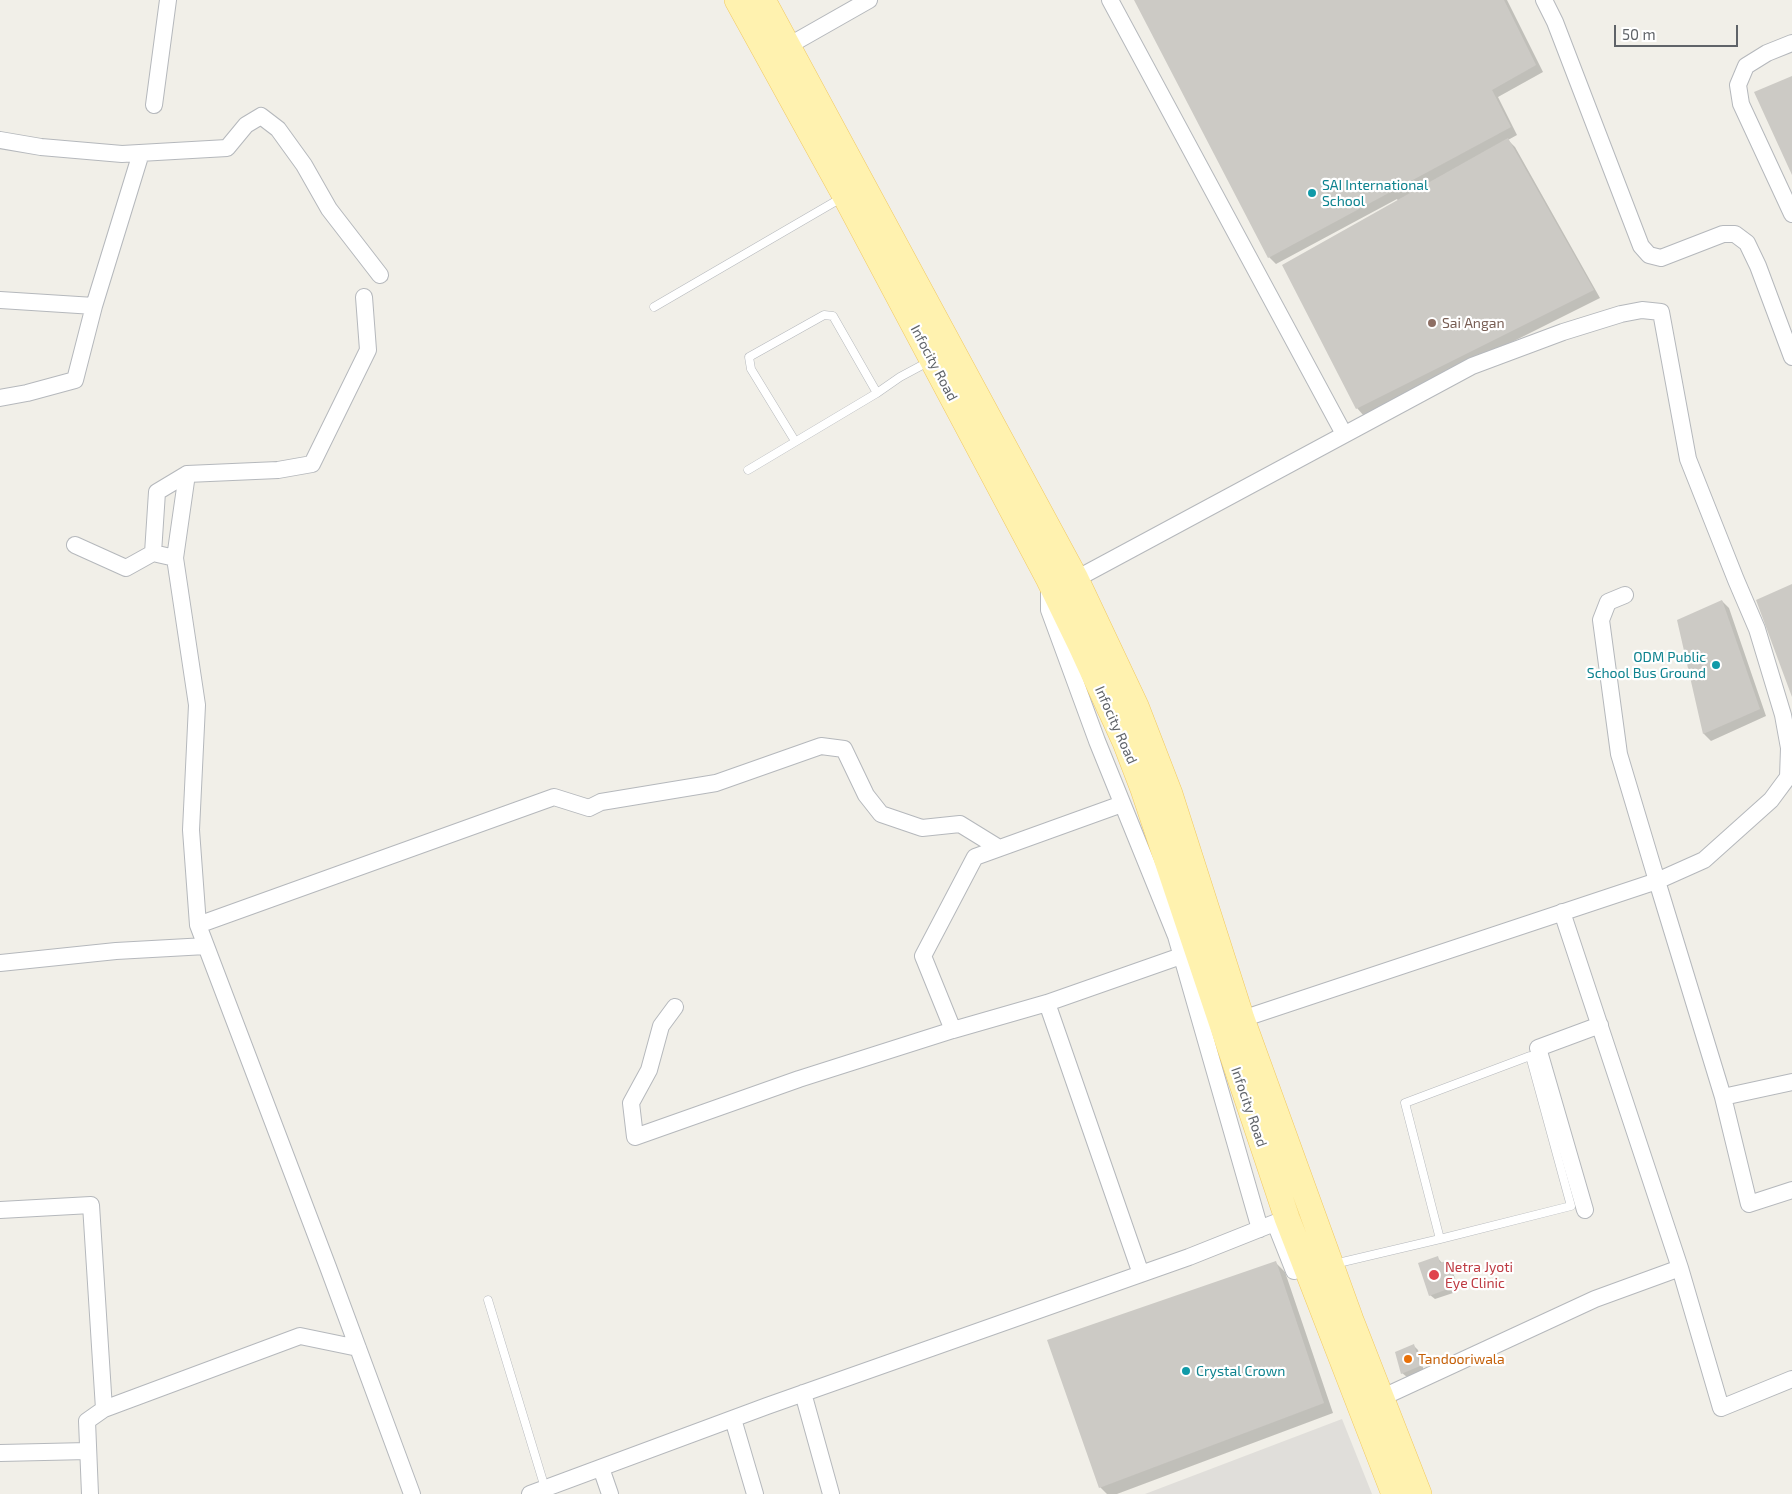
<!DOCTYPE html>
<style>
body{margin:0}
#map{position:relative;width:1792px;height:1494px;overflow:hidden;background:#f1efe8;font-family:"Exo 2",sans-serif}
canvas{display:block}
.scale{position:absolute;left:1614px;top:25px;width:124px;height:22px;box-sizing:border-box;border:2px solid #5f6368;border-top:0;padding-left:6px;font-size:15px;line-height:18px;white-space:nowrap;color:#5f6368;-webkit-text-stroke:4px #fff;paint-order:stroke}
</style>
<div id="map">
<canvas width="1792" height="1494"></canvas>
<div class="scale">50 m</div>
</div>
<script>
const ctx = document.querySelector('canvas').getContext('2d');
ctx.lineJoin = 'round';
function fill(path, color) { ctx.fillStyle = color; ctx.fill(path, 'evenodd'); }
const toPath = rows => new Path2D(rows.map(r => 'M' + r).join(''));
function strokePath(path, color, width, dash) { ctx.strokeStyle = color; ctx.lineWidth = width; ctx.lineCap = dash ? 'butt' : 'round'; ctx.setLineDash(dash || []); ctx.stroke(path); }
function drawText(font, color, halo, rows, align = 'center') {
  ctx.font = font + ' "Exo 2",sans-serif'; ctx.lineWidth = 4.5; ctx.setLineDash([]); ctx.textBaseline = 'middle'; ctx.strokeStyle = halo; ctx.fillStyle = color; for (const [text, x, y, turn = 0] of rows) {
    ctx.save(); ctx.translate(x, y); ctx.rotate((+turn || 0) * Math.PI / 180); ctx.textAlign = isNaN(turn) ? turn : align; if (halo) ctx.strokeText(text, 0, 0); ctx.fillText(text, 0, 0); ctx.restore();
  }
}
fill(toPath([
 [1342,1419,1372,1494,1145,1494]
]), '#e0deda');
fill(toPath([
 [1135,0,1507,0,1543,72,1498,97,1517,135,1508,140,1515,147,1600,298,1364,416,1357,408,1284,266,1398,201,1397,199,1276,264,1269,257],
 [1722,601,1729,608,1766,716,1711,741,1704,734,1678,621],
 [1437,1257,1443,1264,1446,1263,1451,1267,1456,1281,1450,1283,1453,1293,1435,1299,1430,1295],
 [1275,1262,1285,1272,1333,1413,1117,1494,1107,1494,1100,1487],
 [1414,1346,1418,1350,1424,1371,1407,1377,1402,1373]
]), '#0003');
fill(toPath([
 [1134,0,1504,0,1536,65,1492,90,1511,127,1268,258],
 [1792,76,1792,175,1754,92],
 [1508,138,1594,290,1356,409,1282,265],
 [1792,584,1792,697,1756,600],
 [1722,600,1760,709,1703,734,1677,620],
 [1438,1256,1440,1263,1446,1261,1452,1277,1447,1279,1450,1288,1429,1296,1418,1263],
 [1276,1261,1324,1403,1099,1488,1047,1340],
 [1414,1344,1420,1366,1401,1374,1395,1352]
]), '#cccac5');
const service = toPath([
 [654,307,843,197],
 [795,441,751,369,749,357,824,315,833,316,877,393],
 [748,470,877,393,900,377,928,362],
 [1334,1264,1440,1239,1571,1206,1530,1056,1405,1103,1440,1239],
 [488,1300,545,1488]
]);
const minor = toPath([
 [1110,0,1344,434],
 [1544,0,1555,22,1641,246,1649,255,1661,258,1723,234,1735,234,1747,243,1758,266,1792,357],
 [1792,43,1767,53,1746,66,1738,85,1741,104,1792,214],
 [788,46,869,0],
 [154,105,168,0],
 [0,140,41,147,122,154,227,148,246,125,261,116,278,129,304,165,329,209,380,275],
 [0,300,94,306],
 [0,398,27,393,75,380,94,306,141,153],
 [187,474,175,558,197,705,191,830,198,925,328,1267,412,1494],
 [75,545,126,568,153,553],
 [175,558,153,553,157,492,187,474,278,470,312,464,368,350,364,297],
 [1076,579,1472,366,1563,332,1621,314,1642,310,1661,312,1688,459,1736,580,1757,629,1783,715,1789,748,1788,777,1771,800,1704,860,1657,881,1619,754,1601,620,1608,602,1625,595],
 [1049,587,1049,610,1097,741,1176,936,1260,1229],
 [198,925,554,797,589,808,601,802,716,783,821,746,844,749,866,795,881,814,922,828,960,824,999,848],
 [0,963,116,951,206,946],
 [1047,1003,1141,1274],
 [675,1007,661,1026,649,1070,631,1103,635,1137,799,1079,953,1030,1047,1003,1181,956],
 [1242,1019,1657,881,1723,1097],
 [953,1030,923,956,975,857,1122,804],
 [1792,1082,1723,1097,1749,1204,1792,1190],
 [0,1210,91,1205,104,1409,300,1336,358,1348],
 [1585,1210,1538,1048,1600,1025],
 [1275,1223,1294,1271],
 [1680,1268,1721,1408,1792,1379],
 [803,1393,831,1494],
 [1381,1398,1595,1299,1680,1268,1562,912],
 [733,1419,755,1494],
 [0,1453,88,1451],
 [601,1468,610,1494],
 [90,1494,87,1421,104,1409],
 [530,1494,767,1406,1189,1257,1287,1218]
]);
const primary = toPath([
 [737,0,845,196,1049,580,1081,646,1125,742,1143,789,1287,1218,1394,1494],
 [763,0,1076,579,1136,706,1170,794,1242,1019,1351,1320,1419,1494]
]);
strokePath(service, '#b5b8bc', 9);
strokePath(minor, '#b5b8bc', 18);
strokePath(primary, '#f2c960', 26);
strokePath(service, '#fff', 8);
strokePath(minor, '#fff', 16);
strokePath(primary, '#fff2af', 25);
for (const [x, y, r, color] of [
 [1312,193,5,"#0f9aa8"],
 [1432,323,5,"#8d6e63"],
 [1716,665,5,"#0f9aa8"],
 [1434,1275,6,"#e0444e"],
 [1408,1359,5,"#e8710a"],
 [1186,1371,5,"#0f9aa8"]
]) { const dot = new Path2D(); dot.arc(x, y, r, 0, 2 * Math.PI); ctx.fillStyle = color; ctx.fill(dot); strokePath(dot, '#fff', 2); }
drawText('14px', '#0d838f', '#fff', [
 ["SAI International",1322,185],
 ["School",1322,201],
 ["ODM Public",1706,657,"right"],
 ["School Bus Ground",1706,673,"right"],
 ["Crystal Crown",1196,1371]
], 'left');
drawText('14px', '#785e54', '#fff', [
 ["Sai Angan",1442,323]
], 'left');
drawText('14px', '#5f6368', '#fff', [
 ["Infocity Road",934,363,62],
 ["Infocity Road",1116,725,66],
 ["Infocity Road",1249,1107,71]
]);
drawText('14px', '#be3a42', '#fff', [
 ["Netra Jyoti",1445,1267],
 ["Eye Clinic",1445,1283]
], 'left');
drawText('14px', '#c56008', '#fff', [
 ["Tandooriwala",1418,1359]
], 'left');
</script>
